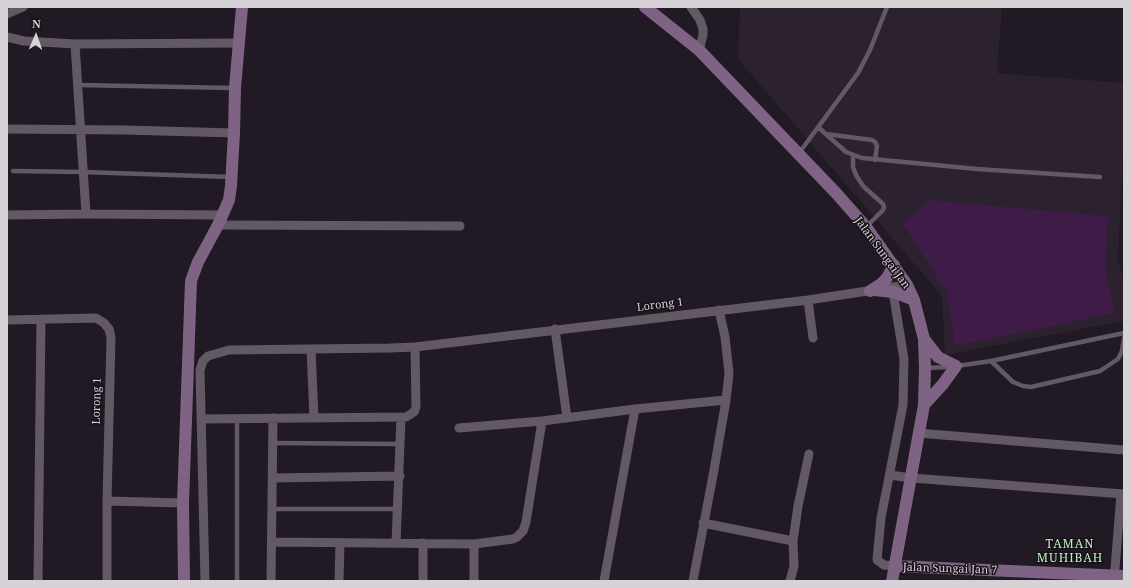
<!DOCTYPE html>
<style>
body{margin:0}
#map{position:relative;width:1131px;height:588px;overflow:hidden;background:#211923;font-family:"Noto Serif",serif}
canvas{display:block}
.frame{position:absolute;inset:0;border:8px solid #d7d1d8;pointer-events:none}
.north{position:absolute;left:16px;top:16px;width:40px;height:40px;-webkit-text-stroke:3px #181019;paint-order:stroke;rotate:2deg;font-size:11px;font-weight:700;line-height:16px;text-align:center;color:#d7d1d8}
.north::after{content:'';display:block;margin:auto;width:14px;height:18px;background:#d7d1d8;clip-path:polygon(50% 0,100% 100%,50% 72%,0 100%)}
</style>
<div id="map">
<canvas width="1131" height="588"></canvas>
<div class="frame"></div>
<div class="north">N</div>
</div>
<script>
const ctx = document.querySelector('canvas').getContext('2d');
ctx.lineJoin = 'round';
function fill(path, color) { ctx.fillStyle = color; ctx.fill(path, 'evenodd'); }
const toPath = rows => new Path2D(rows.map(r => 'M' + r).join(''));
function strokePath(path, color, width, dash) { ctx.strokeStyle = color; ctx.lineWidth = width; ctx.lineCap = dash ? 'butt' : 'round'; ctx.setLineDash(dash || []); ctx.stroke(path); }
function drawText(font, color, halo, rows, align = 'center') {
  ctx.font = font + ' "Noto Serif",serif'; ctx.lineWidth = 3; ctx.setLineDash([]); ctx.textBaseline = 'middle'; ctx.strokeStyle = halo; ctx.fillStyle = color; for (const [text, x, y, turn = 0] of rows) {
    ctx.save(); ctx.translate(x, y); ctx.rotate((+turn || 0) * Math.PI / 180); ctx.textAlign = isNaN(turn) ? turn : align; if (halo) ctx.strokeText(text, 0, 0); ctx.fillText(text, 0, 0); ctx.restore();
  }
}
fill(toPath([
 [740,7,1002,7,997,73,1124,83,1124,129,1118,259,1124,280,1124,321,945,355,942,296,738,59]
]), '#2c212f');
fill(toPath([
 [929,200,1108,216,1105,266,1115,313,955,346,947,293,903,224]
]), '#3f1b47');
strokePath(toPath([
 [78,85,234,88],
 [818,127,846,152,862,158,977,169,1100,177],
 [826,134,872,140,875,142,877,146,875,160],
 [799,153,858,73,870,50,887,7],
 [853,155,853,167,856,175,863,186,883,204,884,207,883,210,867,226],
 [13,171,83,172,231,177],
 [991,361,1013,382,1023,386,1031,387,1100,371,1118,359,1122,351,1124,338],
 [957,366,991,361,1124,333],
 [925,368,950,367],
 [237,418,237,581],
 [273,443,400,444],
 [272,509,398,509]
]), '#635965', 4.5);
strokePath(toPath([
 [691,7,700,20,703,29,703,35,699,50],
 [7,14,23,7],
 [7,37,24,41,75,44,238,43],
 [75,44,86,214],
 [7,129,125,130,234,133],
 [7,215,86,214,223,215],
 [218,225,460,226],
 [893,292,904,359,903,405,881,518,877,560,884,565,895,566],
 [808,300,813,338],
 [7,320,96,318,104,323,109,329,111,338,107,501,107,581],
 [555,329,567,418],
 [311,349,314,418],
 [201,419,406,417,414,412,416,407,415,347],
 [459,428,542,421,635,409,726,400],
 [918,433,1124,450],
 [890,475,911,478,1124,494],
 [273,478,400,476],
 [107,501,183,503],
 [703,523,793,541,794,566,790,581],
 [793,541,798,506,809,454],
 [272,542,474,544,513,539,517,537,523,531,526,522,542,421],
 [396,543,401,418],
 [423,543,423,581],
 [38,581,41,319],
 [205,581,200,370,203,361,208,356,229,350,390,348,415,347,808,300,907,285],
 [271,581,273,418],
 [339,581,340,544],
 [474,581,474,544],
 [604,581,635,409],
 [693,581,714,470,726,400,729,373,725,337,719,310],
 [1114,581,1121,494]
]), '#635965', 9);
strokePath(toPath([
 [645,7,699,50,836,193,866,227,907,285,914,300,924,339,925,368,924,405,892,581],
 [874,290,893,292,914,300],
 [870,291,881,284,887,278,894,265],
 [924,405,943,384,956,366,938,357,924,339],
 [895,566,1124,576],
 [184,581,183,503,191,281,198,262,218,225,229,200,231,186,234,133,235,88,242,7]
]), '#7f6385', 12);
drawText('11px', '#d7d1d8', '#181019', [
 ["Jalan Sungai Jan",882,253,54],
 ["Lorong 1",660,305,-7],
 ["Lorong 1",97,401,-89],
 ["Jalan Sungai Jan 7",950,569,2]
]);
ctx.letterSpacing = '1px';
drawText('12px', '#b6f3b9', '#181019', [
 ["TAMAN",1070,545],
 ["MUHIBAH",1070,559]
]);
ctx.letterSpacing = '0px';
</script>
